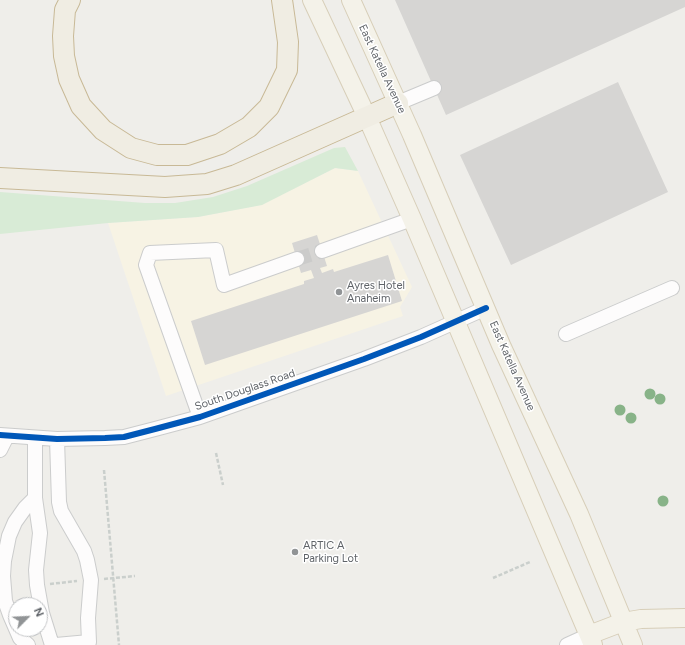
<!DOCTYPE html>
<style>
body{margin:0}
#map{position:relative;width:685px;height:645px;overflow:hidden;background:#efeeea;font-family:Figtree,sans-serif}
canvas{display:block}
.north{position:absolute;left:8px;top:597px;width:40px;height:40px;box-sizing:border-box;background:#fff;border:1px solid #bfc1c3;border-radius:50%;rotate:66deg;font-size:11px;font-weight:700;line-height:16px;text-align:center;color:#5f6368}
.north::after{content:'';display:block;margin:auto;width:14px;height:18px;background:#919496;clip-path:polygon(50% 0,100% 100%,50% 72%,0 100%)}
</style>
<div id="map">
<canvas width="685" height="645"></canvas>
<div class="north">N</div>
</div>
<script>
const ctx = document.querySelector('canvas').getContext('2d');
ctx.lineJoin = 'round';
function fill(path, color) { ctx.fillStyle = color; ctx.fill(path, 'evenodd'); }
const toPath = rows => new Path2D(rows.map(r => 'M' + r).join(''));
function strokePath(path, color, width, dash) { ctx.strokeStyle = color; ctx.lineWidth = width; ctx.lineCap = dash ? 'butt' : 'round'; ctx.setLineDash(dash || []); ctx.stroke(path); }
function drawText(font, color, halo, rows, align = 'center') {
  ctx.font = font + ' Figtree,sans-serif'; ctx.lineWidth = 3; ctx.setLineDash([]); ctx.textBaseline = 'middle'; ctx.strokeStyle = halo; ctx.fillStyle = color; for (const [text, x, y, turn = 0] of rows) {
    ctx.save(); ctx.translate(x, y); ctx.rotate((+turn || 0) * Math.PI / 180); ctx.textAlign = isNaN(turn) ? turn : align; if (halo) ctx.strokeText(text, 0, 0); ctx.fillText(text, 0, 0); ctx.restore();
  }
}
fill(toPath([
 [335,168,358,171,412,287,400,307,403,316,166,396,108,223,198,217,261,205]
]), '#f7f3e4');
fill(toPath([
 [345,147,358,171,335,168,262,205,198,217,108,223,0,234,0,192,145,203,175,203,213,197,247,186,334,148]
]), '#d8ebd6');
fill(toPath([
 [395,0,685,0,685,7,446,115],
 [618,82,668,192,511,265,460,155],
 [317,235,327,266,320,268,322,273,333,269,334,272,388,255,402,301,205,365,191,321,304,284,304,281,314,278,311,270,301,273,292,243]
]), '#d6d5d3');
strokePath(toPath([
 [297,259,322,251]
]), '#cbcbca', 14, [14, 7]);
const minor = toPath([
 [398,103,434,88],
 [322,251,412,219],
 [566,334,672,288],
 [200,417,146,265,150,253,216,250,224,285,297,259],
 [0,435,57,439,105,438,124,437,155,429,200,417,364,359,421,337,486,308],
 [35,438,35,498,40,533,36,570,37,585,42,613,52,645],
 [0,450,7,436],
 [28,645,20,638,10,615,5,601,3,576,4,561,9,536,15,522,25,508,35,498],
 [56,645,89,642,88,618,91,580,87,560,84,551,61,511,59,502,57,439],
 [567,645,589,635]
]);
const major = toPath([
 [312,0,367,117,412,219,593,645],
 [351,0,412,135,501,345,579,514,633,645],
 [589,635,623,622,641,619,685,618]
]);
const highway = toPath([
 [70,0,65,10,63,36,64,56,69,79,81,106,103,130,131,148,157,155,187,155,220,144,249,127,269,107,287,70,288,42,282,0],
 [0,178,165,187,207,184,236,175,398,103]
]);
strokePath(minor, '#cbcccc', 16);
strokePath(major, '#d7ceb8', 20);
strokePath(highway, '#c8b996', 22);
strokePath(toPath([
 [216,453,223,485],
 [104,470,119,645],
 [493,578,530,562],
 [104,579,135,576],
 [50,584,77,581]
]), '#cacfcc', 2.5, [4, 2]);
strokePath(minor, '#fdfcfc', 14);
strokePath(major, '#f4f2e9', 18);
strokePath(highway, '#f0ede3', 20);
strokePath(toPath([
 [0,435,57,439,105,438,124,437,155,429,200,417,364,359,421,337,486,308]
]), '#0057b8', 6);
ctx.fillStyle = '#88b388';
for (const [x, y] of [
 [650,394],
 [660,399],
 [620,410],
 [631,418],
 [663,501]
]) { ctx.beginPath(); ctx.arc(x, y, 5.5, 0, 2 * Math.PI); ctx.fill(); }
for (const [x, y, r, color] of [
 [339,292,4,"#919496"],
 [295,552,4,"#919496"]
]) { const dot = new Path2D(); dot.arc(x, y, r, 0, 2 * Math.PI); ctx.fillStyle = color; ctx.fill(dot); strokePath(dot, '#fff', 1.5); }
drawText('11px', '#5f6368', '#fff', [
 ["East Katella Avenue",382,69,65],
 ["East Katella Avenue",512,366,66],
 ["South Douglass Road",245,390,-19]
]);
drawText('11px', '#5f6368', '#fff', [
 ["Ayres Hotel",347,286],
 ["Anaheim",347,299],
 ["ARTIC A",303,546],
 ["Parking Lot",303,559]
], 'left');
</script>
